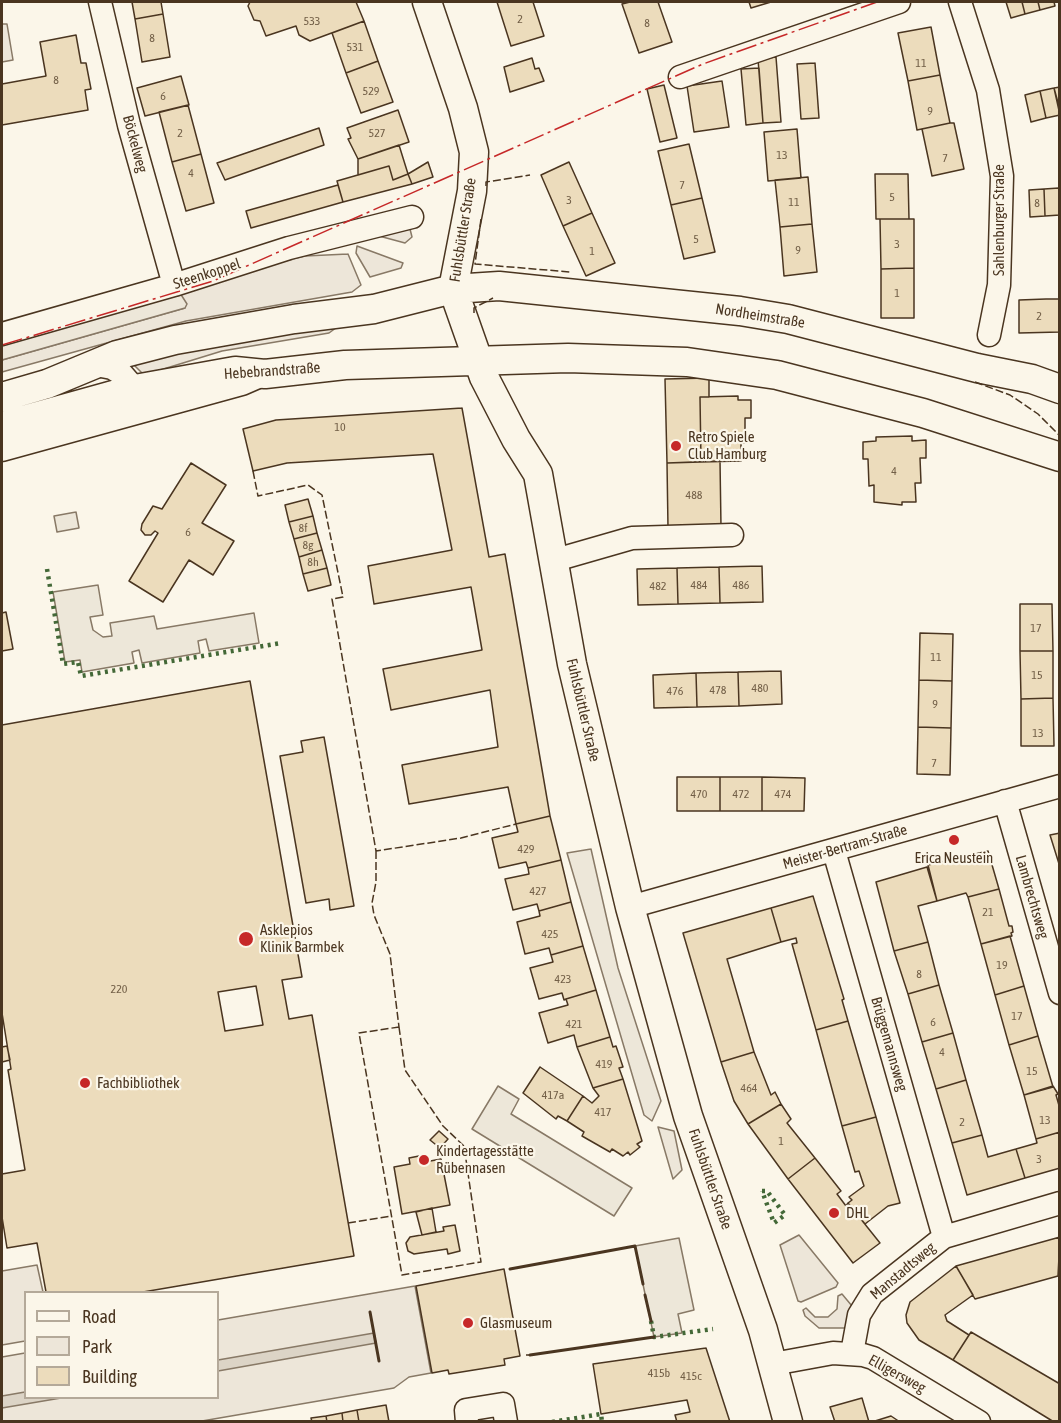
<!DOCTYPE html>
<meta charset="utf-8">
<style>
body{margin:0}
#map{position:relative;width:1061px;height:1423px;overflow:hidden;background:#fbf6e9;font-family:"Asap Condensed",sans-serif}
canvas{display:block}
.frame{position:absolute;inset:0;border:3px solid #4a3520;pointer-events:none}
.legend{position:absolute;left:24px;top:1291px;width:195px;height:108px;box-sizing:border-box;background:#fbf6e9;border:2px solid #b4a999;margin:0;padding:8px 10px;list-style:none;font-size:18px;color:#4a3520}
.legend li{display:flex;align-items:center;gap:12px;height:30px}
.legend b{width:30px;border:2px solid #b4a999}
</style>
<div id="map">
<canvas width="1061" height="1423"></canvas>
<div class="frame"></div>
<ul class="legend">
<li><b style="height:8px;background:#fbf6e9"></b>Road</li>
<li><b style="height:16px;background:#ede6d9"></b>Park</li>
<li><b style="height:16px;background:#ecdcbc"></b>Building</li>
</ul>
</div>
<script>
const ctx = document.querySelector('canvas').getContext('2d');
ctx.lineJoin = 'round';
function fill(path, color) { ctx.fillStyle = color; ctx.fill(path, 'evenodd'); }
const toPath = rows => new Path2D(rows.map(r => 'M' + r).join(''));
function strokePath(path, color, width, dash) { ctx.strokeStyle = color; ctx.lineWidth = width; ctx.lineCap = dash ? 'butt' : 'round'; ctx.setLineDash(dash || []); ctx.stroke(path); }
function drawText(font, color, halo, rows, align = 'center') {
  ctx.font = font + ' "Asap Condensed",sans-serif'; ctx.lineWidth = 4.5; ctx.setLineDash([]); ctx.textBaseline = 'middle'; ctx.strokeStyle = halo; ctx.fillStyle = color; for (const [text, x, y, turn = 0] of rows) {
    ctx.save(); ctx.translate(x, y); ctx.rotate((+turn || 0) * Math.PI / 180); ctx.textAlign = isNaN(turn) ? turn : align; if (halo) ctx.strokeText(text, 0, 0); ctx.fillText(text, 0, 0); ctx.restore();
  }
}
const green = toPath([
 [2,24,7,24,13,60,2,62,2,24],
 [410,229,412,237,405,243,379,236,410,229],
 [357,246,403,263,401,268,370,277,356,253,357,246],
 [348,254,361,285,352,292,186,321,2,372,2,360,185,308,180,293,248,270,305,256,348,254],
 [340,325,329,333,222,351,144,375,129,360,340,325],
 [658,1127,674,1131,682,1170,673,1179,658,1127],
 [799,1235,838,1283,836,1287,801,1302,798,1301,780,1245,799,1235],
 [37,1265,43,1292,26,1292,25,1341,2,1345,2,1268,2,1271,37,1265],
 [415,1286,431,1373,409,1377,394,1388,202,1421,2,1422,2,1357,25,1353,26,1398,218,1398,218,1320,415,1286],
 [842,1294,852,1306,846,1328,819,1328,805,1316,803,1310,806,1308,815,1317,828,1317,837,1309,838,1296,842,1294]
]);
fill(green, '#ede6d9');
strokePath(green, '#887966', 1.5);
const parking = toPath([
 [180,293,187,304,185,308,2,360,2,344,180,293],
 [76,512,79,528,57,532,54,516,76,512],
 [98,585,103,615,90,617,93,630,103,637,112,636,110,623,154,616,157,629,254,613,259,643,209,651,206,639,198,641,200,653,142,663,139,650,132,652,134,663,82,672,80,660,65,662,53,592,98,585],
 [591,849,618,968,661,1101,652,1121,644,1115,567,853,591,849],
 [498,1086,519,1099,511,1114,632,1188,614,1216,472,1129,498,1086],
 [679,1238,694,1310,678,1314,682,1333,654,1337,635,1246,679,1238]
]);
fill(parking, '#ede7d9');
strokePath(parking, '#887966', 1.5);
const water = toPath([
 [374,1333,376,1343,218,1371,218,1360,374,1333],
 [25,1392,26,1398,61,1398,2,1408,2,1396,25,1392]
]);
fill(water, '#dcd4c6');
strokePath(water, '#887966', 1.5);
const building = toPath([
 [132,2,161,2,163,14,135,19,132,2],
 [250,2,356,2,364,21,310,41,299,35,296,26,266,36,260,21,254,20,248,6,250,2],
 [497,2,533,2,544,36,511,46,497,2],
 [630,2,658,2,672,42,639,53,622,4,630,2],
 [749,2,771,2,751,8,749,2],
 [1006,2,1022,2,1025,14,1011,18,1006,2],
 [1022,2,1038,2,1040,10,1025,14,1022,2],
 [1038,2,1054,2,1055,6,1040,10,1038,2],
 [163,14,170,57,142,62,135,19,163,14],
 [364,21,378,61,346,73,332,33,364,21],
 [931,27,940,75,908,81,898,33,931,27],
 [76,35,81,63,86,63,91,89,85,90,88,110,2,125,2,84,46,76,40,42,76,35],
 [776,57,781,122,763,123,758,59,776,57],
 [532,58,535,69,539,68,544,81,510,92,504,67,532,58],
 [378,61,393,102,361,113,346,73,378,61],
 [815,63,819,118,801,119,797,64,815,63],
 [759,68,763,123,746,125,741,69,759,68],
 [940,75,950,123,917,130,908,81,940,75],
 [181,76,189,105,145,116,137,88,181,76],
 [722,81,729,127,694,132,687,86,722,81],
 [664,85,677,138,660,142,647,89,664,85],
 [1060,87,1060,110,1054,88,1060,87],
 [1054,88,1060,115,1046,118,1040,91,1054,88],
 [1040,91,1046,118,1031,122,1025,95,1040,91],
 [188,105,201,154,172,162,159,112,188,105],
 [398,110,409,142,358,159,348,139,351,138,347,128,398,110],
 [950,123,954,123,964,169,932,176,922,129,950,123],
 [319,128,324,145,225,180,217,163,319,128],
 [797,129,801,178,768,181,764,132,797,129],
 [689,144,702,198,671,205,658,151,689,144],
 [399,145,408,174,393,180,389,166,358,175,358,159,399,145],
 [201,154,214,203,186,211,172,162,201,154],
 [428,162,433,177,412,184,408,174,428,162],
 [569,162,592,213,563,226,541,175,569,162],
 [389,166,393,180,408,174,412,184,343,202,337,181,389,166],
 [875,174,908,174,909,219,876,219,875,174],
 [808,177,812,224,780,227,775,180,808,177],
 [338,185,343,202,251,228,246,211,338,185],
 [1059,188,1060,215,1045,216,1044,189,1059,188],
 [1044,189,1045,216,1030,217,1029,190,1044,189],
 [702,198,715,252,684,259,671,205,702,198],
 [592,213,615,263,586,276,563,226,592,213],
 [880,219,914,219,914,268,881,269,880,219],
 [812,224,817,272,784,276,780,227,812,224],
 [914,268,914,318,881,318,881,269,914,268],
 [1046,299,1060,299,1060,332,1019,333,1019,300,1046,299],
 [709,378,709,397,700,397,701,462,667,463,665,379,709,378],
 [738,396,738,400,751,400,751,418,745,418,745,443,741,443,741,461,701,462,700,397,738,396],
 [462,408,489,557,505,554,550,816,516,824,508,787,409,804,402,765,498,747,490,690,391,710,383,669,482,650,471,587,374,604,368,566,452,550,433,454,287,463,253,471,243,429,276,420,462,408],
 [912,436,912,441,926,440,926,458,920,458,921,483,915,483,916,502,902,502,902,505,874,502,874,485,869,486,868,459,863,459,863,442,876,441,876,437,912,436],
 [720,461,721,527,668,528,667,463,720,461],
 [191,463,226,485,202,523,234,541,213,575,189,560,163,602,129,581,158,533,155,531,151,535,145,535,141,530,142,524,153,506,162,509,191,463],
 [308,499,313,516,289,522,285,505,308,499],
 [313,516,317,533,294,539,289,522,313,516],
 [317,533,322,550,299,557,294,539,317,533],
 [322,550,327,568,303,574,299,557,322,550],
 [762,566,763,602,720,603,719,567,762,566],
 [719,567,720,603,678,604,677,568,719,567],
 [327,568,331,585,308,591,303,574,327,568],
 [677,568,678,604,638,605,637,569,677,568],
 [1020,604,1052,604,1053,651,1020,651,1020,604],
 [6,612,13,649,2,651,2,613,6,612],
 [920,633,953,634,952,681,919,680,920,633],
 [1020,651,1053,651,1053,698,1021,699,1020,651],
 [781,671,782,704,739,706,738,672,781,671],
 [738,672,739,706,697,707,696,673,738,672],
 [696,673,697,707,654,708,653,675,696,673],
 [919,680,952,681,951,728,918,727,919,680],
 [250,681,302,977,282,980,289,1019,312,1015,354,1256,143,1292,46,1292,37,1243,7,1248,2,1217,2,1174,25,1170,8,1070,11,1069,2,1013,2,725,250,681],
 [256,986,263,1025,225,1031,218,992,256,986],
 [1053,698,1054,746,1021,746,1021,699,1053,698],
 [918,727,951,728,950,775,917,774,918,727],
 [324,737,354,906,330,910,329,899,306,903,280,756,303,752,301,741,324,737],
 [677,777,720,777,720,811,677,811,677,777],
 [720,777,762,777,762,811,720,811,720,777],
 [762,777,805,778,804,811,762,811,762,777],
 [550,816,561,860,528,868,526,862,499,868,492,838,518,832,516,824,550,816],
 [1060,833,1060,867,1050,835,1060,833],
 [988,851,999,889,968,897,966,893,937,901,928,865,988,851],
 [561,860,571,902,539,911,537,904,513,910,505,879,529,874,528,868,561,860],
 [927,867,937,901,918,906,928,942,894,951,876,882,927,867],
 [999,889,1009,926,1012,926,1013,932,1011,933,1012,936,981,944,968,897,999,889],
 [813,896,844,999,842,1000,848,1021,816,1030,792,944,797,943,796,938,781,942,771,908,813,896],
 [571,902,583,946,551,955,549,948,525,954,517,922,540,916,539,911,571,902],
 [771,908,781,942,727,959,754,1052,721,1062,683,933,771,908],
 [1010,936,1024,986,995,995,981,944,1010,936],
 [928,942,939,985,908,994,894,951,928,942],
 [583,946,596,990,566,999,564,1000,562,993,539,999,530,968,553,962,551,955,583,946],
 [939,985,953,1033,922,1042,908,994,939,985],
 [1024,986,1038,1036,1009,1045,995,995,1024,986],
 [596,990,610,1037,577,1047,574,1035,548,1043,539,1013,568,1005,566,999,596,990],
 [848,1021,876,1117,842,1126,816,1030,848,1021],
 [953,1033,966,1080,936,1089,922,1042,953,1033],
 [1038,1036,1053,1087,1024,1095,1009,1045,1038,1036],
 [610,1037,613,1047,616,1046,623,1067,619,1068,623,1079,593,1088,577,1047,610,1037],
 [7,1046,10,1060,2,1062,2,1047,7,1046],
 [754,1052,771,1095,775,1092,781,1104,748,1124,734,1101,721,1062,754,1052],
 [540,1067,583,1096,567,1121,558,1116,556,1119,523,1093,540,1067],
 [623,1079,642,1141,637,1144,640,1147,630,1155,628,1152,623,1156,612,1149,610,1152,582,1136,584,1132,567,1121,583,1096,592,1103,599,1096,593,1088,623,1079],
 [966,1080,982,1135,952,1143,936,1089,966,1080],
 [1053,1086,1058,1094,1056,1095,1060,1109,1060,1132,1036,1139,1024,1095,1053,1086],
 [781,1104,791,1119,787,1123,815,1158,788,1179,748,1124,781,1104],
 [876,1117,900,1203,888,1206,865,1224,848,1203,852,1200,849,1197,864,1186,859,1171,855,1172,842,1126,876,1117],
 [439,1131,448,1139,440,1148,430,1140,439,1131],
 [1060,1132,1060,1168,1025,1178,1016,1149,1037,1143,1036,1139,1060,1132],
 [982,1135,988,1157,1016,1149,1025,1178,967,1195,952,1143,982,1135],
 [424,1155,425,1162,441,1159,450,1205,402,1214,394,1167,410,1164,409,1158,424,1155],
 [815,1158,841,1191,837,1194,846,1206,848,1203,880,1243,853,1263,788,1179,815,1158],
 [432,1208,436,1232,422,1235,416,1212,432,1208],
 [455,1225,460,1251,448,1254,447,1249,414,1254,408,1251,406,1243,410,1237,444,1231,443,1227,455,1225],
 [1060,1237,1058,1276,975,1299,956,1266,1060,1237],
 [956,1266,973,1295,945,1315,947,1321,969,1335,953,1360,919,1340,907,1323,906,1315,910,1302,956,1266],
 [504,1269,520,1356,504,1359,505,1365,449,1374,448,1370,432,1373,416,1286,504,1269],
 [971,1332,1060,1384,1060,1422,1054,1422,953,1360,971,1332],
 [706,1348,730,1422,677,1422,675,1415,690,1412,687,1400,601,1414,593,1364,706,1348],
 [862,1398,869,1422,835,1422,830,1407,862,1398],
 [386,1405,389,1422,359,1422,357,1410,386,1405],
 [357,1410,359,1422,343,1422,342,1413,357,1410],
 [342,1413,343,1422,327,1422,326,1416,342,1413],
 [326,1416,327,1422,312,1422,311,1418,326,1416],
 [891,1416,900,1422,872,1422,875,1421,891,1416]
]);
fill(building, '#ecdcbc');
strokePath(building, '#4a3520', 1.5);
const minor = toPath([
 [100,2,129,125,174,285],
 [960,2,988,90,1002,176,999,285,989,335],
 [680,77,899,2],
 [2,334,174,285,289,248,412,217],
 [91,364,112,368,122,374,135,389,137,402],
 [2,450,242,384,265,374],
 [552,561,632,538,732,535],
 [1005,801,1060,993],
 [834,851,944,1237],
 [630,907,1060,786],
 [852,1353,859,1315,872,1294,944,1237,1060,1203],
 [773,1364,833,1353,863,1355,873,1358,979,1422],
 [467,1422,466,1410,503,1404,506,1422]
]);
const major = toPath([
 [427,2,463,108,474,152,472,191,453,289,484,377,516,439,538,474,572,664,630,907,688,1116,763,1330,788,1422],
 [2,397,47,384,117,355,175,340,294,319,374,309,453,289,499,286,740,311,788,319,977,368,1032,379,1060,389],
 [2,426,135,389,235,371,265,374,345,365,568,358,687,362,777,375,923,413,1060,457]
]);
strokePath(minor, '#4a3520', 25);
strokePath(major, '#4a3520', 31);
strokePath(minor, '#fbf6e9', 22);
strokePath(major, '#fbf6e9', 28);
strokePath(toPath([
 [47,569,63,664,78,662,81,676,281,643],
 [762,1191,767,1191,785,1215,774,1223,762,1191],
 [651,1321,654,1337,713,1329],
 [552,1422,601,1414,602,1422]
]), '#436837', 4.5, [3, 4.5]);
strokePath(toPath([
 [486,186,486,182,530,175],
 [481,219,475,264,570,272],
 [474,313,474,308,493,298],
 [975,382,1010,395,1038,414,1060,436],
 [253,471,258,496,308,485,322,495,343,597,332,599,376,851,461,838,516,824],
 [376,851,376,882,372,903,374,915,390,954,399,1027],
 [399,1027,405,1070,443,1126,464,1146,481,1262,402,1275,359,1033,399,1027],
 [348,1223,391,1216],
 [370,1312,379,1361],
 [526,1355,530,1355]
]), '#4a3520', 1.5, [8, 3]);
strokePath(toPath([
 [510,1269,635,1246,643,1284],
 [645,1295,651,1321],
 [370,1312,379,1361],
 [530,1355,654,1337]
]), '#4a3520', 3);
strokePath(toPath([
 [2,345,213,281,703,64,877,2]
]), '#c62828', 1.5, [21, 4.5, 3, 4.5]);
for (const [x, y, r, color] of [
 [676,446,6,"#c62828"],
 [954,840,6,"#c62828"],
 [246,939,8,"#c62828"],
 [85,1083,6,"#c62828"],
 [424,1160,6,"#c62828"],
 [834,1213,6,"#c62828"],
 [468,1323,6,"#c62828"]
]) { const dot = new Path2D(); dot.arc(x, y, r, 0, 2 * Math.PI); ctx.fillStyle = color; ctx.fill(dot); strokePath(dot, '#fbf6e9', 2); }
drawText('12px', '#725f47', null, [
 ["2",520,19],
 ["533",312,21],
 ["8",647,23],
 ["8",152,38],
 ["531",355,47],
 ["11",921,63],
 ["8",56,80],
 ["529",371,91],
 ["6",163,96],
 ["9",930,111],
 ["2",180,133],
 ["527",377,133],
 ["13",782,155],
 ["7",945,158],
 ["4",191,173],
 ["7",682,185],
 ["5",892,197],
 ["3",569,200],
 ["11",794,202],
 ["8",1037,203],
 ["5",696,239],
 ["3",897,244],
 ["9",798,250],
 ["1",592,251],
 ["1",897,293],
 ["2",1039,316],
 ["10",340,427],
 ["4",894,471],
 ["488",694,495],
 ["8f",303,528],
 ["6",188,532],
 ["8g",308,545],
 ["8h",313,562],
 ["484",699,585],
 ["486",741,585],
 ["482",658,586],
 ["17",1036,628],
 ["11",936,657],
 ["15",1037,675],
 ["480",760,688],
 ["478",718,690],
 ["476",675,691],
 ["9",935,704],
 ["13",1038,733],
 ["7",934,763],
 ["470",699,794],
 ["472",741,794],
 ["474",783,794],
 ["429",526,849],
 ["427",538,891],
 ["21",988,912],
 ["425",550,934],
 ["19",1002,965],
 ["8",919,974],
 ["423",563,979],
 ["220",119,989],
 ["17",1017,1016],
 ["6",933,1022],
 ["421",574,1024],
 ["4",942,1052],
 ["419",604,1064],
 ["15",1032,1071],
 ["464",749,1088],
 ["417a",553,1095],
 ["417",603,1112],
 ["13",1045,1120],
 ["2",962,1122],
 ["1",781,1141],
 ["3",1039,1159],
 ["415b",659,1373],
 ["415c",691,1376]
]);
drawText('15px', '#4a3520', '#fbf6e9', [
 ["Böckelweg",135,144,75],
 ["Sahlenburger Straße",999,220,-90],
 ["Fuhlsbüttler Straße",463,230,-81],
 ["Steenkoppel",207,274,-18],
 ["Nordheimstraße",760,316,9],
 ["Hebebrandstraße",272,371,-4],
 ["Fuhlsbüttler Straße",583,710,77],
 ["Meister-Bertram-Straße",845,847,-16],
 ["Lambrechtsweg",1032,897,74],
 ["Brüggemannsweg",889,1044,74],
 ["Fuhlsbüttler Straße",710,1179,71],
 ["Manstadtsweg",903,1271,-40],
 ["Elligersweg",897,1374,29]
]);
drawText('15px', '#4a3520', '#fbf6e9', [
 ["Retro Spiele",688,437],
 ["Club Hamburg",688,454],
 ["Erica Neustein",954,858,"center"],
 ["Asklepios",260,930],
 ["Klinik Barmbek",260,947],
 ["Fachbibliothek",97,1083],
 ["Kindertagesstätte",436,1151],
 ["Rübennasen",436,1168],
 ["DHL",846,1213],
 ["Glasmuseum",480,1323]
], 'left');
</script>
